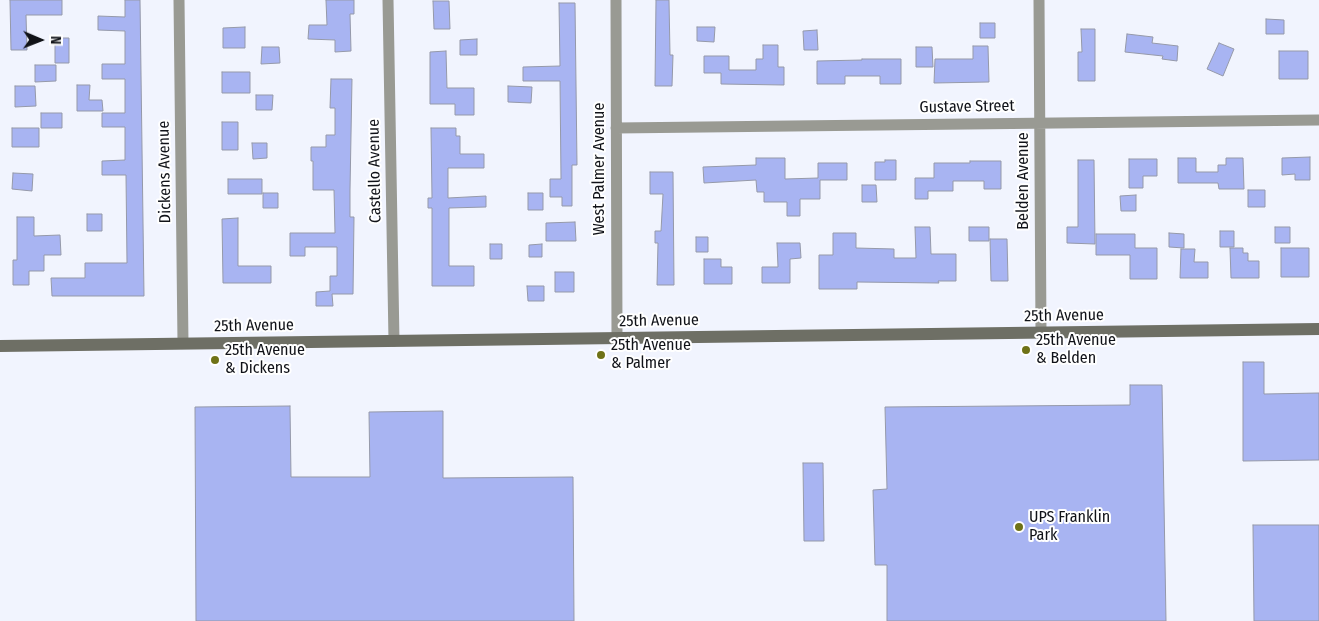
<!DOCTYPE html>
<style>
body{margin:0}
#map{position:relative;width:1319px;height:621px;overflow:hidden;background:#f1f4fe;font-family:"Fira Sans Condensed",sans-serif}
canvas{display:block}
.north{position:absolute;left:15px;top:15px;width:50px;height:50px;-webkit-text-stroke:4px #fff;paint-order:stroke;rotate:91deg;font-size:14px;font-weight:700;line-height:20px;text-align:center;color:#101218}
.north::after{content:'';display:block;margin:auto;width:18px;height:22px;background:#101218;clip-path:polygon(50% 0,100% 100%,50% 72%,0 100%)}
</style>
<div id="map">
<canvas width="1319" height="621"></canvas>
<div class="north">N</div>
</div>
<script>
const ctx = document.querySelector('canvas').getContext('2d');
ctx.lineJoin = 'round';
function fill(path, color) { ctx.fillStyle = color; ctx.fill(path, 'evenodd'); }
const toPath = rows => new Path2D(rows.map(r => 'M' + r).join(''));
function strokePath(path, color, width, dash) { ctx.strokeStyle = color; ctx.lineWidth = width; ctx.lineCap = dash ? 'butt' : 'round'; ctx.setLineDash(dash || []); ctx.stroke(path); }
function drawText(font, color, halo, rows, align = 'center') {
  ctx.font = font + ' "Fira Sans Condensed",sans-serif'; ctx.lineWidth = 4; ctx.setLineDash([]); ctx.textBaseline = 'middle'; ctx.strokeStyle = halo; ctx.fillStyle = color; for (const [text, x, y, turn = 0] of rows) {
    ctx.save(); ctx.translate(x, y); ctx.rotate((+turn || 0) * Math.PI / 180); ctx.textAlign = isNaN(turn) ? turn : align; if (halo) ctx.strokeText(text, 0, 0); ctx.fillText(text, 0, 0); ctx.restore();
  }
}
const building = toPath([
 [10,0,62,0,62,15,26,15,27,50,11,50,10,0],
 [125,0,140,0,144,296,52,296,51,278,85,278,85,263,127,263,126,175,102,175,102,161,125,160,125,127,102,127,102,113,125,113,125,79,102,79,102,64,125,64,125,31,98,30,98,16,125,17,125,0],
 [326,0,354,0,354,14,350,14,351,51,335,52,335,40,308,39,309,25,327,25,326,0],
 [656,0,669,0,670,55,673,55,672,86,655,86,656,0],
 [433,1,449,1,450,29,434,29,433,1],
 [559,3,575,3,577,165,572,165,572,206,562,206,562,197,550,197,550,179,561,179,560,81,523,81,523,67,560,66,559,3],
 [1266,19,1284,20,1284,34,1266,34,1266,19],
 [980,23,995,23,995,38,980,38,980,23],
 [245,27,245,48,223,48,223,28,245,27],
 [697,27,715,27,714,42,697,41,697,27],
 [1081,29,1095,29,1095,81,1078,81,1078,52,1082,52,1081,29],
 [817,30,818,50,804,50,803,31,817,30],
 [1127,34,1153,37,1152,43,1178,46,1177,61,1162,59,1163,56,1125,52,1127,34],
 [55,38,69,38,69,63,55,63,55,38],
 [477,39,477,55,460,55,460,40,477,39],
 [1219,43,1234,49,1223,76,1207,69,1219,43],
 [763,45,778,45,778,67,784,67,784,85,721,84,721,73,704,73,704,56,729,56,729,70,756,70,756,59,763,59,763,45],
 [973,46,988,46,989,82,934,83,935,59,973,59,973,46],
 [262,47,279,47,280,63,261,64,262,47],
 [916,47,932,47,933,67,916,67,916,47],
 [446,51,447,88,474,88,474,115,455,115,455,104,430,104,430,52,446,51],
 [1279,51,1308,51,1308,79,1279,79,1279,51],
 [862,59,901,59,901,84,880,84,880,76,845,76,845,84,817,84,817,61,862,60,862,59],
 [35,65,56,65,56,81,35,82,35,65],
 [222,72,250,72,250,93,222,93,222,72],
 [331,79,352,79,350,190,350,217,354,217,353,294,332,294,333,306,316,306,316,292,330,291,330,276,337,276,337,247,305,247,305,256,290,256,290,233,335,233,334,190,313,190,313,161,311,161,311,147,326,147,326,135,335,135,335,108,330,108,331,79],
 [77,85,90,85,89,100,102,100,103,111,77,111,77,85],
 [15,86,35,86,36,106,15,107,15,86],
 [508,86,532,87,531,103,508,102,508,86],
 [256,95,273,95,272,110,256,110,256,95],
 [41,113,62,113,62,128,41,128,41,113],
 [222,122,238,122,238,150,222,150,222,122],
 [12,128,39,128,39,147,12,147,12,128],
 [431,128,456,128,456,136,460,136,460,154,484,154,484,168,448,168,448,198,486,196,486,207,449,208,449,266,474,266,474,286,432,286,432,208,428,208,428,198,432,198,431,128],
 [252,143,267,143,267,158,253,159,252,143],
 [1310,157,1310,180,1295,180,1295,174,1282,175,1282,158,1310,157],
 [756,158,785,158,785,179,818,178,818,163,847,163,847,180,820,180,820,199,800,199,800,216,787,216,787,202,764,202,764,192,757,192,756,180,704,183,703,167,756,165,756,158],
 [1178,158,1196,158,1196,172,1218,172,1218,165,1226,165,1226,158,1243,158,1244,189,1219,189,1218,183,1178,183,1178,158],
 [1129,159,1157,159,1157,176,1143,176,1143,188,1129,188,1129,159],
 [885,160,896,160,896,180,875,180,875,162,885,162,885,160],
 [1078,160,1094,160,1095,244,1067,243,1067,227,1078,227,1078,160],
 [970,161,1001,161,1001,189,984,189,984,181,953,181,953,191,928,191,928,199,915,199,915,178,934,178,934,163,970,163,970,161],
 [650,172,673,172,674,285,657,285,658,243,655,243,655,231,661,231,663,194,650,194,650,172],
 [13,173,33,174,32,191,12,189,13,173],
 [228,179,262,179,262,194,228,194,228,179],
 [862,185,876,185,877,202,862,202,862,185],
 [1248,190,1265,190,1265,207,1248,207,1248,190],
 [263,193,278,193,278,208,263,208,263,193],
 [528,193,543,193,543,210,528,210,528,193],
 [1136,195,1136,211,1121,211,1120,196,1136,195],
 [87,214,102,214,102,231,87,231,87,214],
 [17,217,34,217,34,236,60,235,61,255,44,255,44,271,29,271,29,285,13,285,13,260,17,260,17,217],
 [238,218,238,266,271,266,271,283,223,283,222,219,238,218],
 [575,222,576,241,546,241,546,223,575,222],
 [915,227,930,227,931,254,956,254,956,281,938,281,939,283,857,282,857,289,819,289,819,255,833,255,833,233,856,233,856,248,894,249,894,258,916,258,915,227],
 [969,227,989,227,989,241,969,241,969,227],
 [1275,227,1290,227,1290,243,1275,243,1275,227],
 [1220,231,1234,231,1234,247,1220,247,1220,231],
 [1169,233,1184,234,1184,248,1169,247,1169,233],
 [1096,234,1135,234,1135,248,1157,248,1157,279,1130,279,1130,255,1096,255,1096,234],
 [696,237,708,237,708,252,696,252,696,237],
 [990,239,1007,239,1008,281,991,281,990,239],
 [777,243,800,243,801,258,790,259,790,283,762,283,762,267,778,267,777,243],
 [490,244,502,244,502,259,490,259,490,244],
 [542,244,542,257,529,257,529,245,542,244],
 [1230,248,1243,248,1243,253,1248,253,1248,261,1259,261,1259,278,1231,278,1230,248],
 [1281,248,1309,248,1309,277,1281,277,1281,248],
 [1181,249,1195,249,1194,262,1208,262,1208,278,1180,278,1181,249],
 [704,259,721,259,721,267,732,267,732,284,704,284,704,259],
 [555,272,574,272,574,292,555,292,555,272],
 [527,286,544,286,544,301,528,301,527,286],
 [1243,362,1264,362,1264,394,1319,393,1319,460,1243,461,1243,362],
 [1130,385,1162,385,1166,621,887,621,887,565,875,565,873,490,887,489,885,407,1130,405,1130,385],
 [290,406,291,477,370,477,369,412,443,411,443,478,573,477,574,621,196,621,195,407,290,406],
 [803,463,823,463,824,541,804,541,803,463],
 [1253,525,1319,525,1319,621,1254,621,1253,525]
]);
fill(building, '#a8b4f2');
strokePath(building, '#9599a9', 1);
strokePath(toPath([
 [179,0,183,343],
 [388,0,394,341],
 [616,0,617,338],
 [1039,0,1041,332],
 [616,128,1319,120]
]), '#999a93', 11);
strokePath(toPath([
 [0,346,1319,329]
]), '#6e6f65', 12);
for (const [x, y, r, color] of [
 [1026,350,5,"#6f7217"],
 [601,355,5,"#6f7217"],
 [215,360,5,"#6f7217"],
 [1019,527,5,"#6f7217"]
]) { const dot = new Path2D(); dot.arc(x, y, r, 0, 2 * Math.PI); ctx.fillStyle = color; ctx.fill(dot); strokePath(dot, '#fff', 2); }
drawText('16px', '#101218', '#fff', [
 ["Gustave Street",967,107,-1],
 ["West Palmer Avenue",600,169,-90],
 ["Castello Avenue",375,171,-91],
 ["Dickens Avenue",165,172,-91],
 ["Belden Avenue",1024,181,-90],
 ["25th Avenue",1064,316,-1],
 ["25th Avenue",659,321,-1],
 ["25th Avenue",254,326,-1]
]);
drawText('16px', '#101218', '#fff', [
 ["25th Avenue",1036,341],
 ["& Belden",1036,359],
 ["25th Avenue",611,346],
 ["& Palmer",611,364],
 ["25th Avenue",225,351],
 ["& Dickens",225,369],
 ["UPS Franklin",1029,518],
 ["Park",1029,536]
], 'left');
</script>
